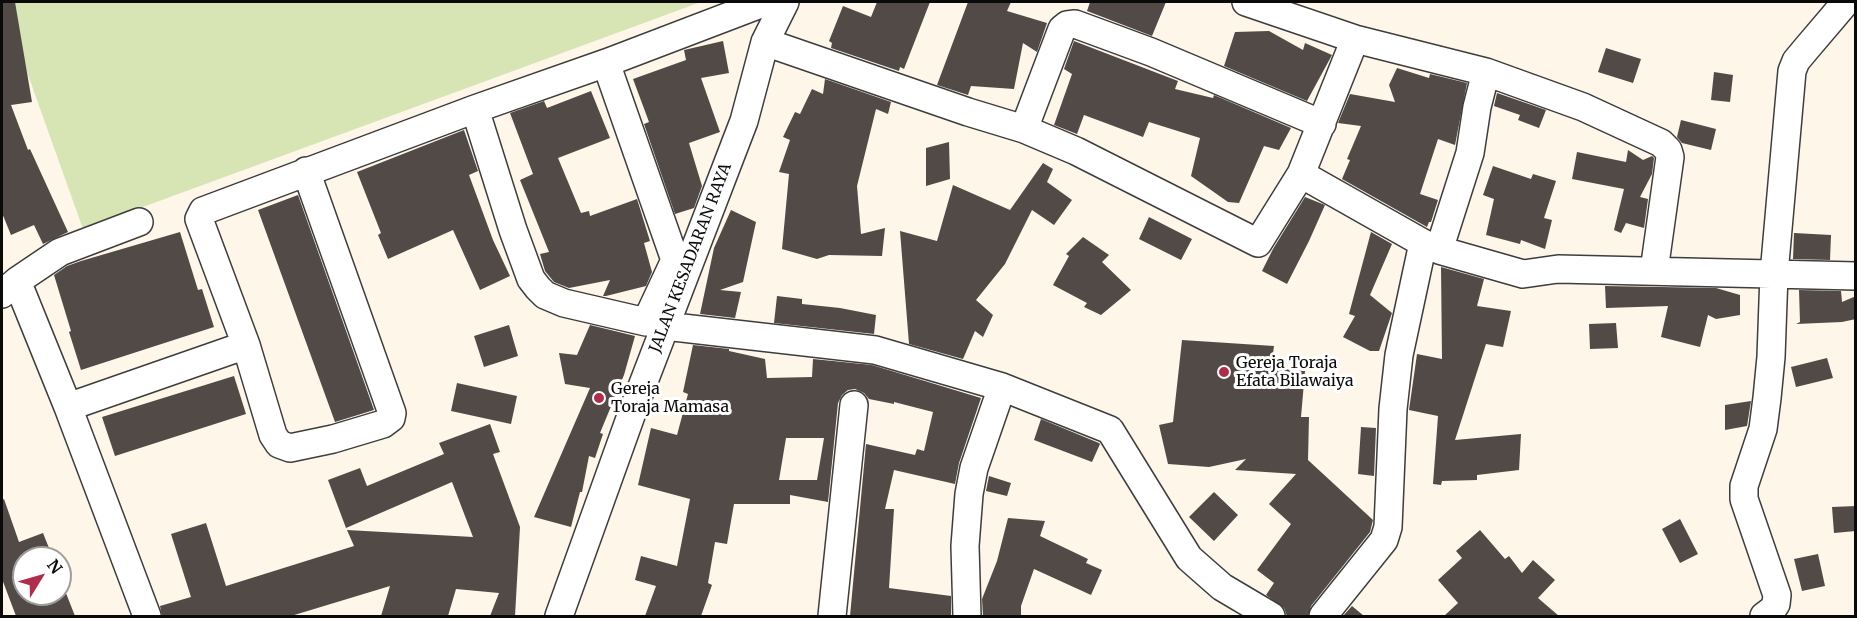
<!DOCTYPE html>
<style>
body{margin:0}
#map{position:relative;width:1857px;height:618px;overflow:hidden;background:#fef6e9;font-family:Merriweather,serif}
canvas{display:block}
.frame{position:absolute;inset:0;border:3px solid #0a0a0a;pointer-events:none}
.north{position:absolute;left:12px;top:546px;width:60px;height:60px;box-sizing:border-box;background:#fff;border:2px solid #9d9d9d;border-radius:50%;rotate:53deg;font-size:16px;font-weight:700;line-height:24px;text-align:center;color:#0a0a0a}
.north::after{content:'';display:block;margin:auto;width:21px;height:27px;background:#b12c4a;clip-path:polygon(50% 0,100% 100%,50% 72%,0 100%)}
</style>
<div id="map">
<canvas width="1857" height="618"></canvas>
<div class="frame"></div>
<div class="north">N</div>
</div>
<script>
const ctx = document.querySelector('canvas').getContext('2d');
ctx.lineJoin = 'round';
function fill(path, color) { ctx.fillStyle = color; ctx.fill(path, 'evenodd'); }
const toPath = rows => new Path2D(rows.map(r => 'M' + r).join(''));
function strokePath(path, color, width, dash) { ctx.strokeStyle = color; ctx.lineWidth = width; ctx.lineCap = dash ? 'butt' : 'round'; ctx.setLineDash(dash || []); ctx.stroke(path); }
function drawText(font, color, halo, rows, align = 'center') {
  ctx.font = font + ' Merriweather,serif'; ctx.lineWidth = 6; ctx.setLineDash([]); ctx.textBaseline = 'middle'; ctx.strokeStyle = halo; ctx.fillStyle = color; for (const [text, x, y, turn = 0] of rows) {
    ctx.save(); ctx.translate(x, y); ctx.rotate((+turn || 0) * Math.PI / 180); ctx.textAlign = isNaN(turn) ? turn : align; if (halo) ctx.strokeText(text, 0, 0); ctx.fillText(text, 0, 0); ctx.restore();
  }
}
fill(toPath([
 [2,2,701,2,83,229]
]), '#d7e5b5');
fill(toPath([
 [2,2,15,2,32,102,11,105,28,150,30,149,68,232,43,244,34,225,11,235,2,213],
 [877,2,930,2,904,69,900,67,899,71,831,48,832,43,829,41,843,6,871,17],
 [968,2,1011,2,1007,11,1047,23,1037,52,1023,43,1014,89,971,86,968,95,937,85],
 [1090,2,1166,2,1152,36,1087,11],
 [1269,31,1303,50,1305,43,1332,55,1307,101,1224,66,1235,32],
 [723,41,729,73,701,78,720,132,689,143,702,186,694,208,675,214,644,124,649,122,633,79,686,60,684,50],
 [1074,41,1178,81,1175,89,1213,98,1214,95,1291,128,1279,150,1264,146,1239,203,1228,202,1191,176,1200,138,1149,122,1143,137,1084,115,1077,134,1054,125,1072,74,1064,69],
 [1606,48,1641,59,1633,83,1598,72],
 [1397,68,1429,78,1430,74,1467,83,1455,145,1438,139,1420,194,1438,200,1431,222,1429,222,1427,227,1342,179,1350,160,1347,159,1361,126,1338,123,1350,94,1395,102,1389,85],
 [1714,72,1733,75,1730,102,1711,100],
 [825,79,891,102,888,114,876,109,857,186,861,234,885,228,882,256,829,255,817,259,782,249,789,174,779,172,790,140,783,137,795,112,800,114,812,89,823,94],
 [591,91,610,138,558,158,581,213,589,211,590,216,637,199,650,241,644,243,652,272,646,286,606,296,603,296,610,280,569,288,554,282,545,271,540,254,549,252,520,180,533,174,510,113,544,101,547,108],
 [1497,93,1546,110,1539,128,1518,120,1520,115,1494,106],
 [1681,120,1716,129,1711,150,1682,143,1677,137],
 [464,130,478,171,469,175,493,240,510,276,480,290,453,230,388,259,378,235,381,233,357,172],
 [949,142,950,179,926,186,926,148],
 [1628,150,1643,160,1652,156,1654,158,1652,174,1640,197,1648,199,1644,228,1626,223,1621,233,1614,230,1624,189,1572,179,1577,152,1626,162],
 [1043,163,1053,169,1047,182,1072,200,1054,225,1032,210,1005,264,976,300,993,315,983,337,975,331,963,359,909,344,900,231,937,241,953,185,1010,210],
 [1493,166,1531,179,1533,174,1556,181,1544,218,1552,220,1545,249,1521,240,1520,244,1486,235,1494,199,1483,195],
 [298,195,374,410,335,422,258,210],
 [1305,197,1325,205,1309,241,1287,284,1262,271,1273,249],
 [731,210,756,222,743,282,720,290,741,292,735,318,700,314,714,248],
 [1149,217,1192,239,1181,260,1139,239],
 [180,232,198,290,202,289,214,327,81,370,69,332,71,331,54,275,67,266,81,261],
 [1371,232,1392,244,1370,295,1392,313,1379,351,1370,351,1343,337,1355,316,1349,314],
 [1794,233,1831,235,1830,260,1793,259],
 [1083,237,1109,255,1102,262,1131,290,1101,315,1084,307,1087,303,1053,285,1069,256,1066,254],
 [1441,267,1484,279,1477,306,1511,311,1503,347,1486,344,1455,440,1521,434,1519,470,1477,475,1477,480,1442,481,1441,485,1433,484,1438,416,1409,410,1417,354,1442,359],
 [1605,286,1716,288,1740,295,1740,315,1716,319,1708,315,1700,347,1661,337,1668,306,1606,308],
 [1799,290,1841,291,1842,302,1856,296,1856,319,1842,322,1796,324,1800,322],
 [777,296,802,299,802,304,840,308,876,315,874,334,774,323],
 [1616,323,1618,348,1590,349,1589,324],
 [509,325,518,356,484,367,474,336],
 [590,325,635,336,624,375,600,433,603,434,595,458,589,456,582,492,580,492,571,527,534,517,590,388,565,384,559,353,577,355],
 [1182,340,1274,346,1271,368,1305,371,1301,417,1309,417,1308,460,1373,520,1370,532,1311,606,1308,616,1287,616,1284,608,1266,595,1274,583,1257,570,1291,524,1269,504,1296,474,1235,470,1246,459,1209,467,1168,464,1159,425,1173,422],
 [693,345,729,349,729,351,765,359,767,378,812,377,813,359,872,365,981,398,959,463,955,484,894,470,885,509,894,509,889,588,951,596,951,616,850,616,866,444,915,455,917,449,924,451,933,412,894,402,894,404,869,399,864,393,855,389,848,390,842,395,838,403,828,502,790,495,790,504,734,504,727,544,715,542,708,583,712,585,701,616,645,616,656,586,635,580,641,556,677,566,690,499,638,485,651,428,677,435,688,394,683,392],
 [786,438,824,438,817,480,779,480],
 [1827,358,1833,378,1796,387,1791,367],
 [234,376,246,414,115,456,102,417],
 [457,383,517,396,511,424,451,411],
 [1751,401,1747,426,1725,430,1725,405],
 [1041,419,1099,443,1100,444,1092,462,1034,440],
 [490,424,500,452,493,454,520,527,515,616,490,616,499,593,456,589,448,616,381,616,390,586,291,616,162,616,160,606,191,597,171,534,206,523,226,586,354,546,347,530,473,537,452,482,346,528,328,480,360,468,367,486,444,454,439,443],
 [1361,427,1376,428,1374,476,1358,474],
 [989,476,1011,483,1007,496,986,491],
 [1214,492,1238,515,1214,541,1189,517],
 [4,499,19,542,43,533,53,558,24,558,24,594,60,594,60,578,75,616,16,616,2,579,2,500],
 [1856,506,1856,531,1834,533,1832,507],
 [1008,518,1045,521,1040,536,1088,559,1086,563,1102,570,1091,595,1034,569,1021,606,1021,616,983,616,982,599,997,561],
 [1680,519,1698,554,1680,563,1662,529],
 [1480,530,1505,559,1509,556,1522,573,1533,560,1555,580,1538,598,1559,616,1444,616,1458,603,1438,580,1462,558,1456,551],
 [1818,554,1825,586,1802,591,1794,559],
 [1352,606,1364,616,1343,616]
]), '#524a47');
const street = toPath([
 [1246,2,1355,39,1486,72,1583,107,1661,143,1668,150,1670,157,1654,271],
 [765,42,968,112,1024,129,1076,151,1258,243,1301,174,1355,39],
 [475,109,513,230,531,279,538,288,545,295,564,303,646,322,675,260,606,63],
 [1024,129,1062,29,1067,25,1075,24,1151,52,1322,124],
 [1301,174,1423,243,1439,250,1523,274,1558,269,1856,276],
 [1439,250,1470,153,1477,107,1486,72],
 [17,281,60,252,139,222],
 [2,294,17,281,68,407,147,616],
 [665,326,875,350,1002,387,1110,430,1189,558,1222,587,1271,616],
 [246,345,273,435,279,444,290,448,333,439,383,424,391,418,392,413,306,171],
 [68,407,246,345,199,219,203,211,475,109,606,63,766,2],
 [559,616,633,410,744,121,765,42,785,2],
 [832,616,854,405],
 [967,616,965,546,969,494,974,468,1002,387],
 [1323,616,1384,540,1388,527,1393,409,1399,355,1423,243],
 [1764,616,1772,610,1776,604,1777,595,1744,499,1744,486,1763,429,1767,398,1771,357,1774,274,1792,71,1796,61,1806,49,1846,2]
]);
strokePath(street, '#3d3d3d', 30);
strokePath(street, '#fff', 27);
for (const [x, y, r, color] of [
 [1224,372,6,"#b12c4a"],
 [599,398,6,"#b12c4a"]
]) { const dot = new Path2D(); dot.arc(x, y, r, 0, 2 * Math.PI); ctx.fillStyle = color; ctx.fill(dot); strokePath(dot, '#fff', 2); }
drawText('16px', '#0a0a0a', '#fff', [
 ["JALAN KESADARAN RAYA",691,258,-69]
]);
drawText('16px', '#0a0a0a', '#fff', [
 ["Gereja Toraja",1236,363],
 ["Efata Bilawaiya",1236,381],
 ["Gereja",611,389],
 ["Toraja Mamasa",611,407]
], 'left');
</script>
